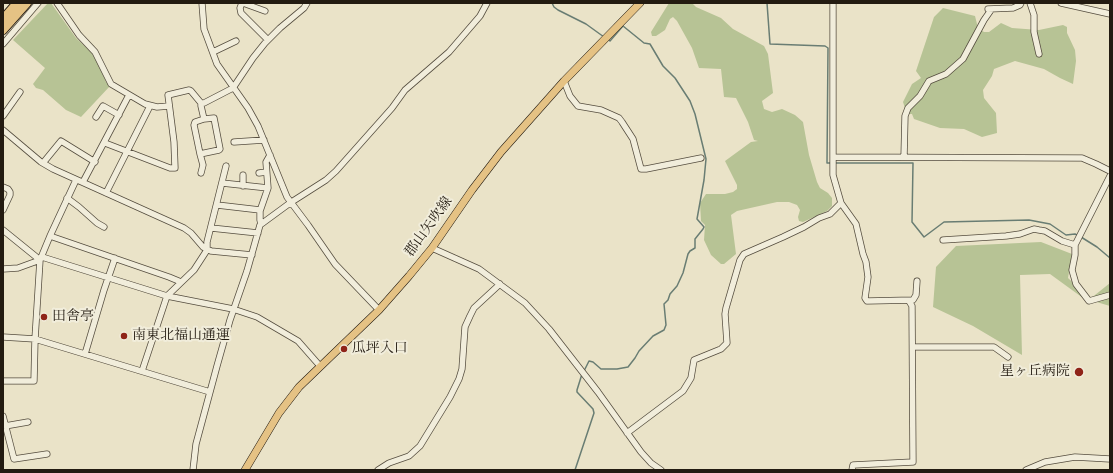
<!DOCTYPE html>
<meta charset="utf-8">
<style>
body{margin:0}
#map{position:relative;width:1113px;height:473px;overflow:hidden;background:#eae3c8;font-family:"Libre Bodoni",serif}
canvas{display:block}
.frame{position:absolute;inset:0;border:4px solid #231b11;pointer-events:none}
</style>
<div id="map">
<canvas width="1113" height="473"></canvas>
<div class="frame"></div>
</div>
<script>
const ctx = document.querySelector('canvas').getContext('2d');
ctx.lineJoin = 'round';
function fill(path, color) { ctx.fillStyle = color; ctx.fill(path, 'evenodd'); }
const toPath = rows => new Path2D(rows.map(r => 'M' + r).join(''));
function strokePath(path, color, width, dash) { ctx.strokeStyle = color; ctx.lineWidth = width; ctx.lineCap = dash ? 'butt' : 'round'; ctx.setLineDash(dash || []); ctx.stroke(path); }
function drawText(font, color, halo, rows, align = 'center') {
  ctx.font = font + ' "Libre Bodoni","Noto Serif JP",serif'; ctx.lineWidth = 4; ctx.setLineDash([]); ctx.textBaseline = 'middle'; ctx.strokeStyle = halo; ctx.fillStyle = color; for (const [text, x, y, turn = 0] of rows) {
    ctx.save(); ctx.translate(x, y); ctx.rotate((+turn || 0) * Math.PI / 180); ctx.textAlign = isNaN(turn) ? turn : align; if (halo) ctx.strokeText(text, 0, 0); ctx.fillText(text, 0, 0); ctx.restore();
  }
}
fill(toPath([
 [48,3,51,3,76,38,91,52,99,65,106,82,110,86,81,117,66,110,43,90,36,88,33,84,45,68,13,40],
 [669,3,692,3,696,7,721,18,733,29,764,46,768,54,773,93,762,101,764,109,772,112,782,109,795,115,803,122,809,155,817,182,820,188,828,193,832,198,832,206,827,211,803,222,799,221,798,217,800,210,797,205,789,202,777,202,737,211,731,215,736,254,724,264,721,264,711,255,704,240,705,225,701,221,700,203,706,194,725,194,733,192,737,189,737,185,725,161,751,142,758,141,754,140,748,122,736,98,724,97,721,69,699,68,692,48,677,21,673,17,670,19,665,30,656,36,652,36,651,32],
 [943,8,975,16,978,28,984,32,989,32,1001,23,1012,28,1039,30,1063,25,1067,27,1067,33,1075,50,1076,61,1073,84,1060,78,1044,69,1015,61,994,69,992,76,983,90,984,98,996,113,997,133,982,137,964,129,940,128,914,119,912,114,907,114,903,102,912,84,921,78,916,71,934,17],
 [1041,242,1072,254,1068,278,1090,299,1110,283,1110,306,1083,298,1050,274,1020,275,1022,355,973,326,933,307,936,267,956,246]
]), '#b7c395');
strokePath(toPath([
 [552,3,554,7,558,10,586,24,604,37],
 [767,3,770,44,825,46,828,48,827,163,830,163],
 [834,163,913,163,912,222,924,237,944,222,1029,220,1050,224,1066,235,1075,234,1077,235],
 [1081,237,1097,247,1110,258],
 [584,371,589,361,593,362,601,369,617,369,628,367,635,358,639,351,653,336,664,330,666,325,664,304,668,300,670,294,677,286,683,273,688,254,690,251,695,248,695,239,703,229,704,227,697,219,704,180,706,159,695,114,690,101,675,78,663,66,650,44,644,43,623,26,610,41,609,40],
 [575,470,594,413,593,409,577,392,577,390,582,374]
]), '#697d73', 1.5);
const minor = toPath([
 [57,3,79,35,95,52,111,84,145,104,157,107,169,106],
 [202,3,204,29,217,64,248,108,258,126,287,197,308,225,335,264,379,310],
 [242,3,240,8,241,13,268,40],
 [243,3,265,11],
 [833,3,833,175,841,203,856,224,863,254,866,262,868,277,865,298,867,301,913,300,916,295,917,281],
 [1030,3,1034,15,1034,32,1039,54],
 [1061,3,1110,14],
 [988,9,1013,8,1020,5,1021,3],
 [3,44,38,3],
 [213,52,236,41],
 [564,81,570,96,578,106,601,110,619,118,622,122,633,139,641,169,646,169,701,158],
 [201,103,201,106,204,119],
 [3,116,20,92],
 [96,117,103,106,119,115],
 [3,130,41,162,53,169,184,228,191,233,203,247,211,251,252,255],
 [234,142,264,140],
 [105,143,170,168,175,168,174,142,168,95,189,90,191,91,201,103,204,103,233,88,253,58,265,43,280,28,304,8,307,3],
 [200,154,219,150,220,149,214,118,204,119,195,122,194,125,200,154,203,165,201,173],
 [833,157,1078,158,1082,158,1096,164,1110,171],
 [904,157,905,116,908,108,920,96,929,81,946,74,963,59,984,20,991,10],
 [43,163,61,141,95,162],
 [259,173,266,172],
 [1110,176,1075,245,1075,255,1072,270,1076,284,1089,301,1110,295],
 [83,182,129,95],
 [222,183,268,188],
 [243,186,243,175],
 [3,187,8,189,10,192,10,195,3,210],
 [106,193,150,106],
 [67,198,79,207,97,223,104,227],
 [217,205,260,210],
 [261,224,260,220,260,211,268,188,266,162,270,155],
 [211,228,258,233],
 [3,230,40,260],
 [50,236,169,277,181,282],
 [943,240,1006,236,1020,234,1034,229,1039,230,1045,231,1062,241,1075,245],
 [432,248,479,269,525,303,549,329,598,392,641,452,651,463,661,470],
 [42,257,167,296,233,309,257,317,298,341,320,366],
 [3,269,18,268,40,260],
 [3,337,35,339,210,392],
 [913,347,994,347,1008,357],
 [85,354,104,290,115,258],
 [142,371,167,296,194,270,207,250,207,242,226,166],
 [3,381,34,381,35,339,40,260,50,236,76,180],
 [3,416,14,459,47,454],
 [5,426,28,422],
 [627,433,683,391,691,378,694,360,721,349,727,343,725,314,726,308,740,260,744,254,783,237,804,227,819,218,830,214,841,203],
 [193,470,196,444,217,366,230,320,247,271,260,225,290,203,326,180,336,171,392,108,405,90,449,52,480,16,487,3],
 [378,470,389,463,409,456,420,446,450,397,459,379,462,369,465,327,470,316,474,308,500,284],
 [852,470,853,465,913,462,912,306,909,301],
 [1026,470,1045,462,1075,457,1110,459]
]);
const major = toPath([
 [245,470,279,413,299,387,379,310,409,276,432,248,472,190,501,152,564,81,640,3]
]);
const highway = toPath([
 [3,19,17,3],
 [3,30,27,3]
]);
strokePath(minor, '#554d3f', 7);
strokePath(major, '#231b11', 8);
strokePath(highway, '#231b11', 10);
strokePath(minor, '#f1eddb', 5.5);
strokePath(major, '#e5c284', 7);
strokePath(highway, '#e5c284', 8);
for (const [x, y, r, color] of [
 [44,317,4,"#8f2418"],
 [124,336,4,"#8f2418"],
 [344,349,4,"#8f2418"],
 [1079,372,5,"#8f2418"]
]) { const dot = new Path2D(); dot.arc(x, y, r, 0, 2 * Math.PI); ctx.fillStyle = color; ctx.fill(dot); strokePath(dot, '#f1eddb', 1.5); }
drawText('14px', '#231b11', '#f1eddb', [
 ["郡山矢吹線",429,227,-54]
]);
drawText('14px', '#231b11', '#f1eddb', [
 ["田舎亭",52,317],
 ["南東北福山通運",132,336],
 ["瓜坪入口",352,349],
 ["星ヶ丘病院",1070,372,"right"]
], 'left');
</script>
